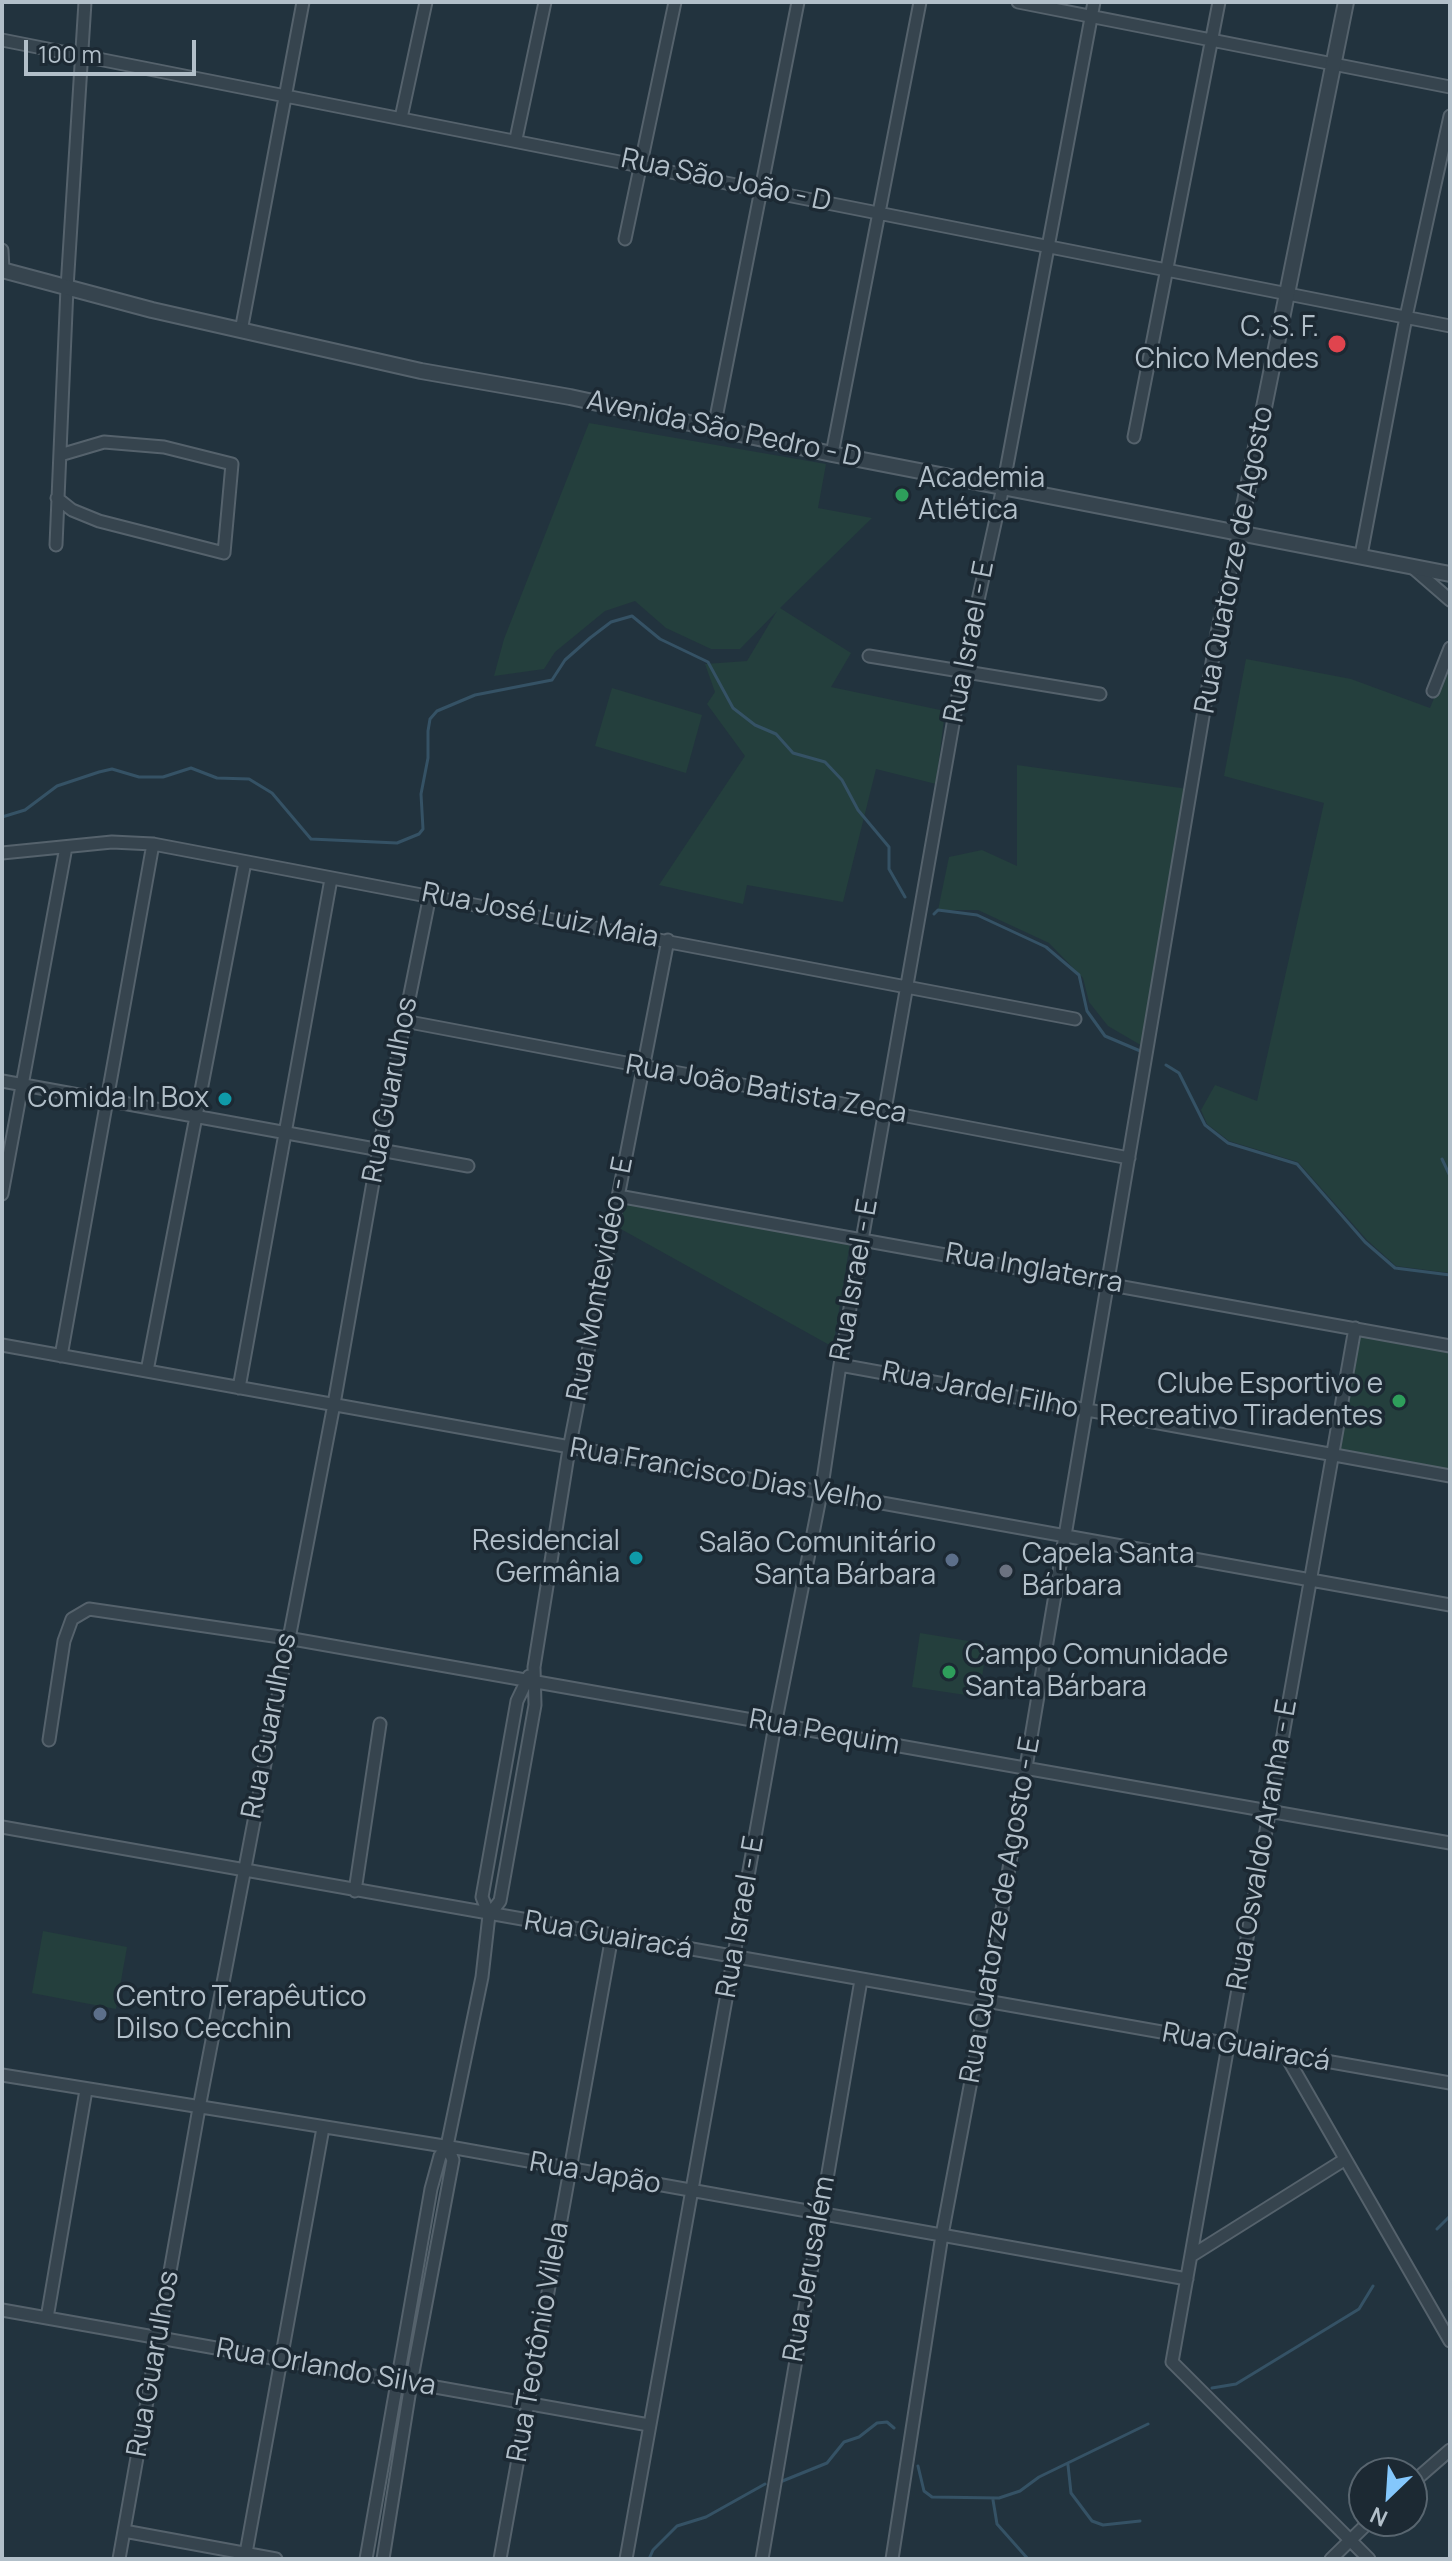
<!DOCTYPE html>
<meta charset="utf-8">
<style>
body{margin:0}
#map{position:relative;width:1452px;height:2561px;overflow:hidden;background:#22333e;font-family:Manrope,sans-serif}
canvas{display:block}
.frame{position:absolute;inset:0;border:4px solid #b2bfc9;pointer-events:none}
.north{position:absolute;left:1348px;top:2457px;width:80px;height:80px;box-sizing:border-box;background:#1c2933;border:2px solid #58656f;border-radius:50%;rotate:205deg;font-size:22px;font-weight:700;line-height:32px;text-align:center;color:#b2bfc9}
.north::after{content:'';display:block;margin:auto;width:28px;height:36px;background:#84c7fc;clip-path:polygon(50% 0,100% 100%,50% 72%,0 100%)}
.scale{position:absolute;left:24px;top:40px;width:172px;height:36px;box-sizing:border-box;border:4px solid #b2bfc9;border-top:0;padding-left:10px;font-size:24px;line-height:28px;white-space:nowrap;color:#b2bfc9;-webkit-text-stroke:6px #1c2933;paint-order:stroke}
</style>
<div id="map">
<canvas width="1452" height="2561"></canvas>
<div class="frame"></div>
<div class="north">N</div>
<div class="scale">100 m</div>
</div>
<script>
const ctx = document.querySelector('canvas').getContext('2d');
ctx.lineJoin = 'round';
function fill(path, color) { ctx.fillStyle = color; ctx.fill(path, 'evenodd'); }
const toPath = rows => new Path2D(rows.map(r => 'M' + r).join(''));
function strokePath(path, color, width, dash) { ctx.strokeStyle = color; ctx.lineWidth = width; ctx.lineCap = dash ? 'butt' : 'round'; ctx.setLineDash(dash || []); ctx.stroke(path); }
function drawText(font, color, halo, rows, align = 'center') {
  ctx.font = font + ' Manrope,sans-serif'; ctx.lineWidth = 7; ctx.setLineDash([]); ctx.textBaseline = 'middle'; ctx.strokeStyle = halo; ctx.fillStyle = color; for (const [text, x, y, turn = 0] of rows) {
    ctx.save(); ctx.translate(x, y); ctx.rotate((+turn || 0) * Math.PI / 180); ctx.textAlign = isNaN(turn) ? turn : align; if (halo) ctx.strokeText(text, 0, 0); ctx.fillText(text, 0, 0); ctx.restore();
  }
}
fill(toPath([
 [589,423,826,464,818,508,872,518,780,608,851,653,831,687,945,711,936,784,876,769,843,902,747,885,743,904,659,885,745,756,707,704,715,692,705,664,747,661,777,611,740,649,711,649,666,628,635,601,605,611,555,652,544,669,494,676,504,639],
 [1246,659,1351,679,1430,708,1450,659,1450,1273,1396,1266,1367,1240,1298,1162,1229,1141,1207,1124,1201,1110,1215,1085,1257,1101,1324,803,1224,776],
 [612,688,702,715,686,773,595,746],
 [1017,765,1188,789,1144,1047,1108,1026,1089,1002,1083,978,1049,943,978,910,938,910,949,857,982,850,1017,866],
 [626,1202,850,1243,833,1347,619,1228],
 [1359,1334,1450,1351,1450,1470,1339,1451],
 [920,1633,987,1644,979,1697,912,1687],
 [43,1931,127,1947,116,2009,32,1993]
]), '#243f3d');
strokePath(toPath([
 [2,817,25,810,57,786,99,772,112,769,139,777,163,777,191,768,217,778,249,779,272,793,311,839,397,843,419,834,423,829,421,794,428,758,428,731,430,719,437,711,475,695,552,680,565,660,590,638,611,622,632,616,660,639,708,662,733,708,755,725,776,734,793,753,825,762,842,780,858,810,889,847,889,869,905,897],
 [934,914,938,910,977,915,1046,947,1079,975,1087,1011,1105,1036,1145,1053],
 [1166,1065,1179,1073,1205,1125,1228,1143,1297,1164,1365,1242,1395,1268,1450,1275],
 [1442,1159,1450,1176],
 [1437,2229,1450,2216],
 [1212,2388,1236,2384,1359,2309,1373,2286],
 [1068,2465,1071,2493,1092,2521,1103,2525,1140,2521],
 [918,2466,924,2491,932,2497,999,2498,1020,2491,1039,2477,1148,2424],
 [780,2482,827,2463,844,2442,859,2437,877,2423,887,2422,894,2428],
 [993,2500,997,2524,1028,2559],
 [649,2559,653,2550,677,2526,706,2517,765,2484]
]), '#355265', 3);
const minor = toPath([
 [1018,2,1450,87],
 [2,40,1450,326],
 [401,118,426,2],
 [516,139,545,2],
 [625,239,675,2],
 [2,250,3,270],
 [241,331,303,2],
 [714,428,798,2],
 [1134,437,1219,2],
 [832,454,920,2],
 [57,498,72,510,99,521,224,553,232,464,164,447,104,442,60,455],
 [56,545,67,288,85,2],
 [1361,555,1406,317,1450,116],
 [1412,567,1450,600],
 [869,656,1100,694],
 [1433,691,1450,648],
 [2,853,112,842,153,844,1075,1019],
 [404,1021,1129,1158],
 [2,1081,468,1166],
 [2,1194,66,847],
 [618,1196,1450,1346],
 [1355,1328,1172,2362,1369,2559],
 [2,1345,1450,1605],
 [61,1356,153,844],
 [840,1365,1450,1476],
 [147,1371,245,862],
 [239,1388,331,879],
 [49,1740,64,1641,72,1619,89,1609,287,1638,1450,1843],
 [2,1827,1450,2083],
 [355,1891,380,1724],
 [489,1915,482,1897,517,1701,529,1676],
 [1285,2054,1450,2341],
 [2,2075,450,2147,1187,2279],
 [1191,2256,1344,2160],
 [2,2310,649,2425],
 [47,2318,86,2090],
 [1412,2483,1450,2450],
 [124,2531,276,2559],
 [246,2553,323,2128],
 [119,2559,199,2108,334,1404,379,1148,430,895],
 [366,2559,431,2189,440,2156,447,2146,482,1977,489,1915,500,1901,535,1705,534,1667,569,1449,668,940],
 [383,2559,411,2383,453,2160,447,2146],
 [500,2559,612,1936],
 [626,2559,775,1725,821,1493,840,1365,962,673,1003,487,1094,2],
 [762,2559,861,1980],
 [892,2559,942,2235,991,1975,1217,633,1239,531],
 [1331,2559,1370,2521]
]);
const tertiary = toPath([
 [2,270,152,310,421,371,570,397,832,454,1450,574],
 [1239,531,1346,2]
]);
strokePath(minor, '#55626c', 15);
strokePath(tertiary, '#55626c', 18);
strokePath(minor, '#36444e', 11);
strokePath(tertiary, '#36444e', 14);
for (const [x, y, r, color] of [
 [1337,344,10,"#e0444e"],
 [902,495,8,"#2e9e5b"],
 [225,1099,8,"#0f9aa8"],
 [1399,1401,8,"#2e9e5b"],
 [636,1558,8,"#0f9aa8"],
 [952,1560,8,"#5c6f8a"],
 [1006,1571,8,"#6b7280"],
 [949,1672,8,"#2e9e5b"],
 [100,2014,8,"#5c6f8a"]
]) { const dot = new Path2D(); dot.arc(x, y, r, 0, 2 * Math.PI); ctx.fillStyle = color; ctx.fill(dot); strokePath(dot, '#1c2933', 3); }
drawText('28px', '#b2bfc9', '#1c2933', [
 ["Rua São João - D",726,181,12],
 ["Avenida São Pedro - D",724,430,12],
 ["Rua Quatorze de Agosto",1235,560,-79],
 ["Rua Israel - E",970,642,-79],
 ["Rua José Luiz Maia",540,916,11],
 ["Rua Guarulhos",391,1090,-79],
 ["Rua João Batista Zeca",766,1090,10],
 ["Rua Inglaterra",1034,1269,10],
 ["Rua Montevidéo - E",601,1279,-79],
 ["Rua Israel - E",855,1280,-80],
 ["Rua Jardel Filho",980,1391,11],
 ["Rua Francisco Dias Velho",726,1476,10],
 ["Rua Guarulhos",270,1726,-79],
 ["Rua Pequim",824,1733,10],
 ["Rua Osvaldo Aranha - E",1263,1845,-80],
 ["Rua Quatorze de Agosto - E",1001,1910,-80],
 ["Rua Israel - E",741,1917,-80],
 ["Rua Guairacá",608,1936,10],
 ["Rua Guairacá",1246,2048,10],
 ["Rua Japão",595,2174,10],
 ["Rua Jerusalém",810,2269,-80],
 ["Rua Teotônio Vilela",539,2342,-80],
 ["Rua Guarulhos",154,2364,-80],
 ["Rua Orlando Silva",326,2368,10]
]);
drawText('28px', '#b2bfc9', '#1c2933', [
 ["C. S. F.",1319,328],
 ["Chico Mendes",1319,360],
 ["Academia",918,479,"left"],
 ["Atlética",918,511,"left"],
 ["Comida In Box",209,1099],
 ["Clube Esportivo e",1383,1385],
 ["Recreativo Tiradentes",1383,1417],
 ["Residencial",620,1542],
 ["Germânia",620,1574],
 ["Salão Comunitário",936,1544],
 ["Santa Bárbara",936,1576],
 ["Capela Santa",1022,1555,"left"],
 ["Bárbara",1022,1587,"left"],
 ["Campo Comunidade",965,1656,"left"],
 ["Santa Bárbara",965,1688,"left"],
 ["Centro Terapêutico",116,1998,"left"],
 ["Dilso Cecchin",116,2030,"left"]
], 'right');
</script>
